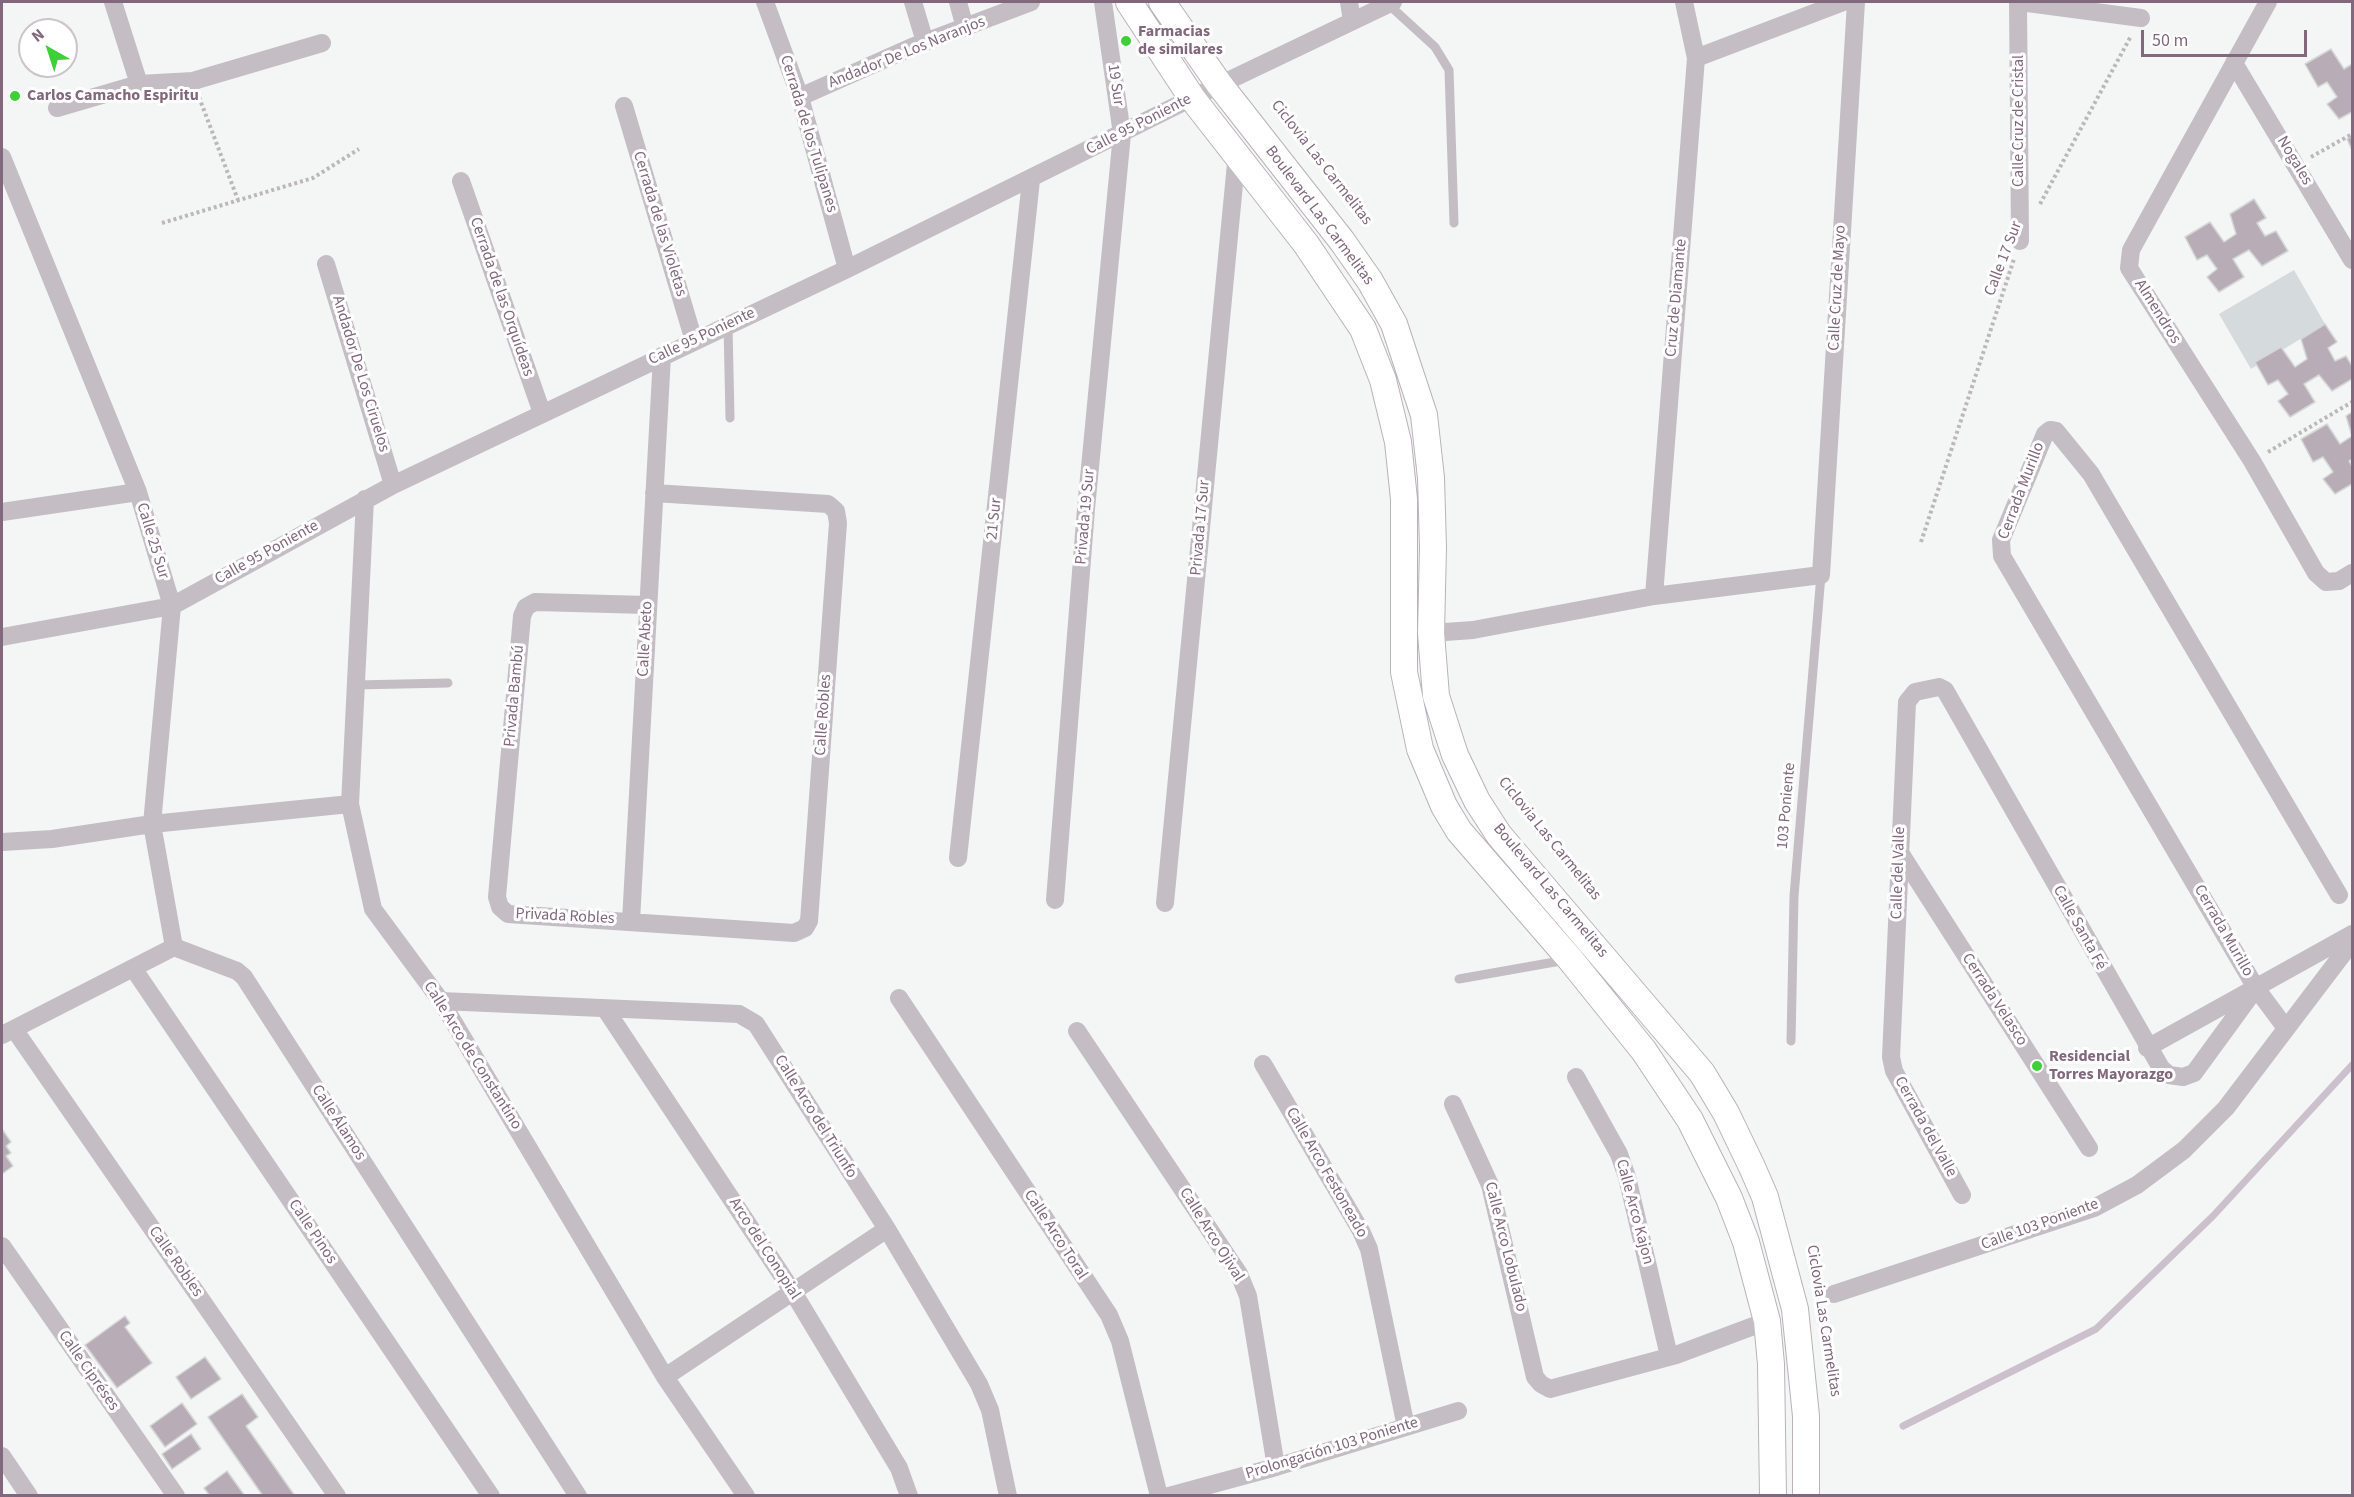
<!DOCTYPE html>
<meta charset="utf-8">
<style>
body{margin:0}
#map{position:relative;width:2354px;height:1497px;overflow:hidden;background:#f3f6f5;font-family:"Source Sans 3",sans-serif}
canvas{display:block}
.frame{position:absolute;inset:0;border:3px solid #81687c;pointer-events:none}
.north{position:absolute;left:18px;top:18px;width:60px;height:60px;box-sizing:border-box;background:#fff;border:2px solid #cdc3cb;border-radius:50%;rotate:321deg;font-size:16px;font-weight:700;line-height:24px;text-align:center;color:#81687c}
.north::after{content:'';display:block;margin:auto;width:21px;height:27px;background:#3dd039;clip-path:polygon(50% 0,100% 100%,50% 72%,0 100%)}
.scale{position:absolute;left:2141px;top:30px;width:166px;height:27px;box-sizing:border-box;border:3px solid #81687c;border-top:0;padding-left:8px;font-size:18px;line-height:21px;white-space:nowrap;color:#81687c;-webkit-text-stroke:4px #fff;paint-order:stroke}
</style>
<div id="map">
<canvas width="2354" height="1497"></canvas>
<div class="frame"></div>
<div class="north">N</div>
<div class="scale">50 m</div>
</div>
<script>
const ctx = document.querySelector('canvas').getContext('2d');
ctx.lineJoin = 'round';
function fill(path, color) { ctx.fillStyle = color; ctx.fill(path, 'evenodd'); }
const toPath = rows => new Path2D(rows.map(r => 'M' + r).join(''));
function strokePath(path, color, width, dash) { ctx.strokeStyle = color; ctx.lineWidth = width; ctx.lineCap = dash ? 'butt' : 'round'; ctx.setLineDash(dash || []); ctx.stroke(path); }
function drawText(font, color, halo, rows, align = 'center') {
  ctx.font = font + ' "Source Sans 3",sans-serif'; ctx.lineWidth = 6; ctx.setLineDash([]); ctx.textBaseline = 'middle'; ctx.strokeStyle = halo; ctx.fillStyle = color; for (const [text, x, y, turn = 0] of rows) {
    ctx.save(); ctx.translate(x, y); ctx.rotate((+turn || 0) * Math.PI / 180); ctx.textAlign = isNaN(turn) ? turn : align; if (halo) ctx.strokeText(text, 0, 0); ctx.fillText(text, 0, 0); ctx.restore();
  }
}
fill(toPath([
 [2294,270,2325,324,2251,369,2219,314]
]), '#d5dadc');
strokePath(toPath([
 [1903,1426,2096,1329,2213,1216,2352,1065]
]), '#ccc0cc', 7);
const building = toPath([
 [2331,49,2344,69,2352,64,2352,112,2339,119,2327,104,2337,97,2327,82,2318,87,2305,64,2331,49],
 [2352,136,2352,150,2347,139,2352,136],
 [2254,199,2266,218,2257,223,2265,236,2276,231,2288,251,2262,266,2249,250,2233,259,2244,277,2219,292,2207,277,2217,269,2207,255,2197,260,2185,237,2210,222,2224,242,2236,234,2230,214,2254,199],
 [2325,324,2337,342,2328,348,2335,361,2346,356,2352,366,2352,379,2332,391,2319,375,2304,384,2315,402,2290,417,2278,401,2288,394,2278,380,2268,385,2255,362,2281,347,2295,367,2307,359,2301,339,2325,324],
 [2352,412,2352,459,2349,461,2352,466,2352,484,2335,494,2323,479,2333,472,2323,457,2313,462,2301,439,2327,424,2340,444,2352,436,2346,416,2352,412],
 [2,1129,11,1142,6,1146,11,1153,6,1156,13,1166,2,1174,2,1129],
 [125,1316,130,1323,125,1327,152,1363,117,1388,85,1345,125,1316],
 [205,1357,221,1379,191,1399,176,1377,205,1357],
 [242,1394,258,1417,246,1426,295,1496,263,1496,208,1417,242,1394],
 [182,1403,197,1424,165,1447,150,1426,182,1403],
 [191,1434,201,1449,172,1469,162,1454,191,1434],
 [227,1471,245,1496,210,1496,204,1488,227,1471]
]);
fill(building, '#b8adb6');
strokePath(building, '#d5d7d7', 1.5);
const secondary = toPath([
 [1129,2,1192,98,1306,244,1363,329,1383,380,1398,442,1404,499,1404,672,1420,749,1444,806,1459,831,1570,959,1644,1051,1690,1120,1729,1198,1746,1242,1767,1321,1771,1364,1773,1496],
 [1162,2,1219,84,1342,241,1370,281,1394,324,1424,415,1431,478,1433,548,1431,633,1436,696,1455,755,1477,801,1499,835,1702,1073,1726,1113,1752,1167,1765,1197,1795,1309,1806,1416,1806,1496]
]);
strokePath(secondary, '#bab2b9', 28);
strokePath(toPath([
 [199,97,238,200],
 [2311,157,2352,134],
 [2040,204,2131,36],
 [162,223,313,178,359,149],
 [2268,452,2352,402],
 [1921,542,2014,259]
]), '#bcb7bb', 4, [3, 3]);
strokePath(toPath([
 [1388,4,1435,47,1449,70,1454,223],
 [728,325,730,418],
 [355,685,448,683],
 [1459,979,1566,960],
 [1791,1041,1794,896,1821,575]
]), '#c4bdc3', 9);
strokePath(toPath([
 [113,2,139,84],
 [765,2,800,97,847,269],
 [913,2,925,42],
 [958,2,965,28],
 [1349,2,1352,21],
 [2018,2,2020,241],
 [2020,2,2141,18],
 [2268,2,2131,250,2129,268,2252,461,2316,573,2326,582,2339,581,2352,573],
 [1696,58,1843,2],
 [2234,63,2352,260],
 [800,97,912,47,1031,2],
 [624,106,694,341],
 [57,108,139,84,193,81,322,43],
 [2,157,138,492,172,606,152,824,174,947],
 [461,181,542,413],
 [326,264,393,485],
 [365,499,350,804,373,909,441,1001,665,1377,746,1496],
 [2,512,138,492],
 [1654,596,1696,58,1684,2],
 [647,605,535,602,526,607,522,616,497,897,500,907,508,914,794,933,805,928,809,921,838,523,836,511,828,504,654,493],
 [1431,633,1473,630,1654,596,1821,575,1856,2],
 [2,637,172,606,393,485,847,269,1192,98,1393,2],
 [2,842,52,839,152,824,350,804],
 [1899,851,2089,1148],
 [958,858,1031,180],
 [1055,900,1086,509,1122,134,1103,2],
 [1165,903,1237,153],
 [631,921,662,356],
 [133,968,491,1496],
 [899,998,1109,1315,1120,1341,1159,1496],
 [441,1001,739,1014,756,1024,887,1229,979,1384,990,1410,1008,1496],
 [606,1010,793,1292,899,1468,909,1496],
 [2285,1027,2256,988,2002,556,2001,540,2045,434,2050,430,2056,431,2091,474,2339,895],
 [14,1029,337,1496],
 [1077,1031,1239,1274,1248,1296,1276,1467],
 [2,1035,174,947,237,971,244,977,578,1496],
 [2147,1048,2352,934],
 [1263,1064,1361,1231,1369,1249,1406,1427],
 [1576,1077,1619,1154,1627,1177,1669,1356],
 [1453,1104,1490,1185,1535,1377,1541,1384,1550,1389,1676,1355,1767,1321],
 [1962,1195,1894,1071,1891,1057,1907,702,1915,692,1939,687,1945,690,2161,1068,2169,1075,2183,1077,2194,1073,2256,988],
 [2,1246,176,1496],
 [1834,1294,2094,1208,2137,1185,2184,1150,2226,1108,2352,942],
 [665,1377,887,1229],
 [2,1456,29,1496],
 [1169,1496,1276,1467,1458,1411]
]), '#c4bdc3', 18);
strokePath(secondary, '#fff', 26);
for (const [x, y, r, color] of [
 [1126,41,6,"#3dd039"],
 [15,96,6,"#3dd039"],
 [2037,1066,6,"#3dd039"]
]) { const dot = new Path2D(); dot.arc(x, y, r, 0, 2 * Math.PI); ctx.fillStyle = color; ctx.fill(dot); strokePath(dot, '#fff', 2); }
drawText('bold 16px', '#81687c', '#fff', [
 ["Farmacias",1138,32],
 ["de similares",1138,50],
 ["Carlos Camacho Espiritu",27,96],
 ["Residencial",2049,1057],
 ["Torres Mayorazgo",2049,1075]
], 'left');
drawText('16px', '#81687c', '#fff', [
 ["Andador De Los Naranjos",907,53,-22],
 ["19 Sur",1115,85,82],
 ["Calle Cruz de Cristal",2019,121,-90],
 ["Calle 95 Poniente",1139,125,-27],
 ["Cerrada de los Tulipanes",808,134,73],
 ["Nogales",2294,161,59],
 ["Ciclovia Las Carmelitas",1321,163,52],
 ["Boulevard Las Carmelitas",1319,216,53],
 ["Cerrada de las Violetas",659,224,73],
 ["Calle 17 Sur",2004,259,-69],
 ["Calle Cruz de Mayo",1838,288,-87],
 ["Cerrada de las Orquídeas",501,297,71],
 ["Cruz de Diamante",1677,298,-85],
 ["Almendros",2157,312,58],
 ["Calle 95 Poniente",702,337,-25],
 ["Andador De Los Ciruelos",360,374,73],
 ["Cerrada Murillo",2022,491,-69],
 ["Privada 19 Sur",1086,517,-85],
 ["21 Sur",995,519,-84],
 ["Privada 17 Sur",1201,528,-85],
 ["Calle 25 Sur",152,541,73],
 ["Calle 95 Poniente",267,553,-29],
 ["Calle Abeto",646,639,-87],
 ["Privada Bambú",515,696,-85],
 ["Calle Robles",824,715,-86],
 ["103 Poniente",1787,806,-85],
 ["Ciclovia Las Carmelitas",1549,839,51],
 ["Calle del Valle",1899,873,-88],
 ["Boulevard Las Carmelitas",1550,891,50],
 ["Privada Robles",565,917,3],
 ["Calle Santa Fé",2079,928,61],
 ["Cerrada Murillo",2223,931,60],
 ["Cerrada Velasco",1994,1000,57],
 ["Calle Arco de Constantino",472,1056,58],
 ["Calle Arco del Triunfo",815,1117,58],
 ["Calle Álamos",338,1123,57],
 ["Cerrada del Valle",1925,1127,61],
 ["Calle Arco Festoneado",1326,1173,60],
 ["Calle Arco Kajon",1634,1212,75],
 ["Calle 103 Poniente",2040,1225,-20],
 ["Calle Pinos",312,1232,56],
 ["Calle Arco Toral",1055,1235,57],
 ["Calle Arco Ojival",1211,1235,58],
 ["Calle Arco Lobulado",1505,1247,76],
 ["Arco del Conopial",764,1249,57],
 ["Calle Robles",175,1262,55],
 ["Ciclovia Las Carmelitas",1823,1321,81],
 ["Calle Cipréses",88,1371,55],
 ["Prolongación 103 Poniente",1332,1449,-17]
]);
</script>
